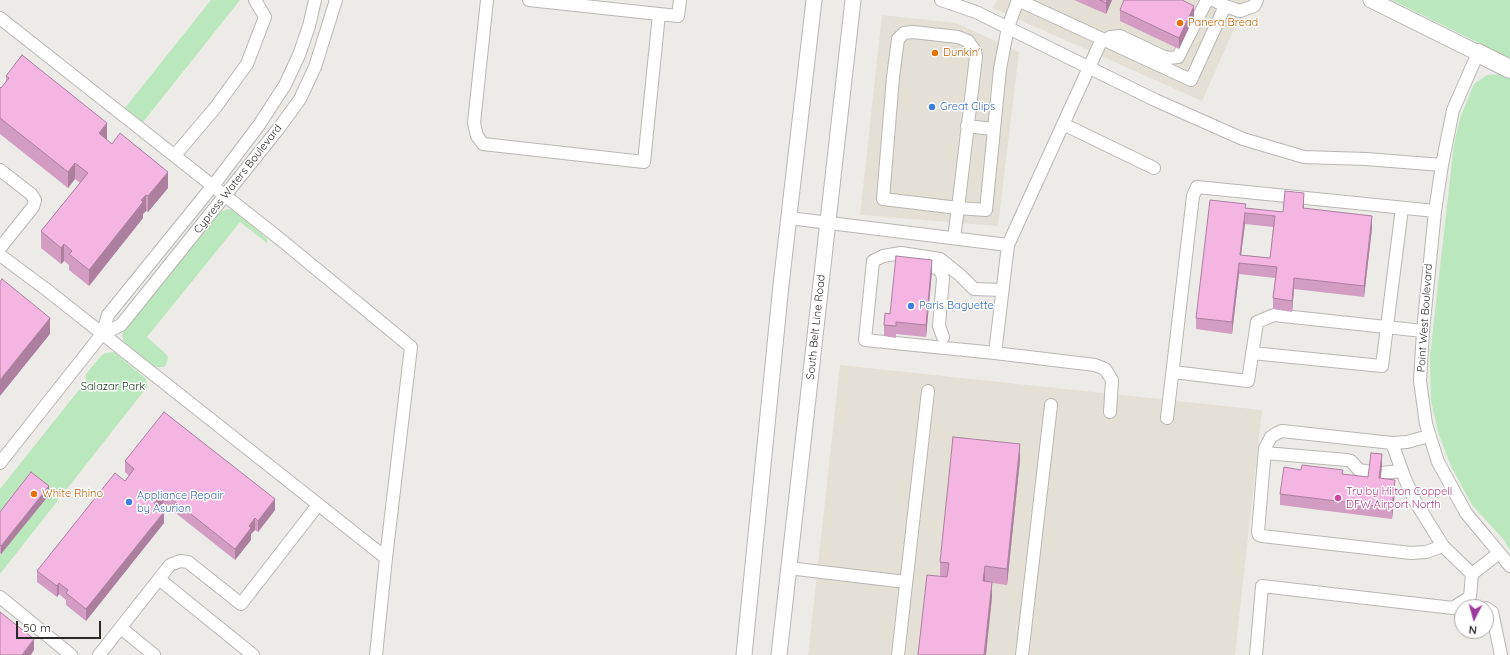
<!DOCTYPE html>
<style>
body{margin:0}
#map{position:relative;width:1510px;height:655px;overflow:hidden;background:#ecebe7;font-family:Quicksand,sans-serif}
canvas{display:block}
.north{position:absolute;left:1454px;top:599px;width:40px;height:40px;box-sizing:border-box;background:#fff;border:1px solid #aaaaa9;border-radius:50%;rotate:186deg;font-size:11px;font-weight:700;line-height:16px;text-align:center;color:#2b2a29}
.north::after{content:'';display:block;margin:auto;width:14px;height:18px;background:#9d3ba3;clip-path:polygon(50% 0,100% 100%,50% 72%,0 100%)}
.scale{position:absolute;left:16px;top:621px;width:85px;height:18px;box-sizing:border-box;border:2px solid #2b2a29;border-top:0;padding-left:5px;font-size:12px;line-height:14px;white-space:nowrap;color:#2b2a29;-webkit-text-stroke:3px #fff;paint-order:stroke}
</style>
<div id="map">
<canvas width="1510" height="655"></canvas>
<div class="north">N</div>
<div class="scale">50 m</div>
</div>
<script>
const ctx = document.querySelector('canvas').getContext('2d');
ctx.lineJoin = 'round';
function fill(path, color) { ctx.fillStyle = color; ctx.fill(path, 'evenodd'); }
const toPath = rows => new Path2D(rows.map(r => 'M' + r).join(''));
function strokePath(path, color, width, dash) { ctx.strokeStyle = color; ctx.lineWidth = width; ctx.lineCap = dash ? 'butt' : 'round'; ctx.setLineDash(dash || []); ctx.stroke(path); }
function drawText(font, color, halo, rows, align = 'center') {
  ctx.font = font + ' Quicksand,sans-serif'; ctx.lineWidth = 3; ctx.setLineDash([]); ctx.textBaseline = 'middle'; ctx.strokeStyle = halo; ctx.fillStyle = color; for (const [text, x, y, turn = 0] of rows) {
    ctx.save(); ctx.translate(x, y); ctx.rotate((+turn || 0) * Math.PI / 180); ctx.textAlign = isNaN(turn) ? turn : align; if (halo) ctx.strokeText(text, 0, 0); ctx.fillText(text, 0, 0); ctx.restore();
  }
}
fill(toPath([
 [997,0,1247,0,1202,101,993,8],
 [882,15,956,23,1019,52,998,226,860,215],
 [840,365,1262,410,1235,655,808,655]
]), '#e5e0d6');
fill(toPath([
 [211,0,240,0,143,122,125,108],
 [1392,0,1510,0,1510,59,1501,54],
 [1501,74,1510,79,1510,550,1504,540,1472,505,1451,466,1439,435,1431,401,1430,356,1454,144,1460,118,1474,84,1487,75],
 [228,209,236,211,267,239,267,243,240,222,147,337,167,355,168,357,167,363,164,367,154,367,124,342,122,335,124,329,219,212],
 [114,352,146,379,147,387,0,574,0,489,86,381,86,374,101,356,105,353]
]), '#bbe7bd');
const minor = toPath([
 [487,0,474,123,477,136,483,144,644,162,659,14,678,16,680,0],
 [529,0,659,14],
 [941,0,976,12,1155,100,1243,139,1304,157,1366,159,1442,165],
 [1018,0,1191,80,1225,6,1213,0],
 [1225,6,1240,11,1254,6,1257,0],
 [0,18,280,239,411,347,386,558],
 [913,32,958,37,968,41,975,51,976,57,958,208,883,199,893,77,898,39,904,33,913,32],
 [1106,41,1110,37,1120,36,1162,56,1169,58,1178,57,1207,0],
 [1478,53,1453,110,1442,165,1435,211,1423,331,1420,381,1426,424,1438,462,1466,513,1510,566],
 [1063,124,1154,168],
 [967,126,993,129],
 [175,155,215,108,247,64,265,17,255,0],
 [0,170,31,194,35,200,33,207,0,248],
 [789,218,1008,245,1102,39],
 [954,238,958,208,986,210,1000,69,1008,27,1018,0],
 [1008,245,995,353,1095,365,1105,369,1112,380,1110,412],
 [0,255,47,290,386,558,376,655],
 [916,264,937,268,942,273,943,279,939,326,943,337],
 [102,334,121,325,279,128,300,99,315,67,336,0],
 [995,353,865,340,873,261,883,256,901,253,940,259,960,275,974,289,1001,290],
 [1252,353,1382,366,1402,208],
 [1173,372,1248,381,1257,322,1274,315,1423,331],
 [1167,418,1193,196,1197,187,1435,211],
 [1429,436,1407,442,1392,443,1282,431,1277,433,1271,437,1265,448,1258,532,1259,535,1262,536,1411,553,1426,552,1443,546],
 [1392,443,1405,479,1415,501,1443,546,1472,574,1499,553],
 [1265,453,1347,460,1351,461,1359,470,1370,472],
 [0,463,102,334,108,315,219,178,259,125,285,85,299,55,309,26,315,0],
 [1381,473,1402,471],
 [788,568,906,582],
 [159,579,253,655],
 [0,597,71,655],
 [1486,608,1492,612,1501,655],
 [121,628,154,655],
 [99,655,170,565,180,561,188,562,241,604,318,505],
 [898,655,928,391],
 [1022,655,1051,405],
 [1256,655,1262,586,1453,608,1470,597,1472,574]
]);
const major = toPath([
 [1371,0,1478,53],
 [744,655,781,285,814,0],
 [779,655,853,0]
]);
const highway = toPath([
 [1478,53,1510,69]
]);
strokePath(minor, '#b8b7b3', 14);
strokePath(major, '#b8b7b3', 17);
strokePath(highway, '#b8b7b3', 20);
strokePath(minor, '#fff', 12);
strokePath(major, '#fff', 15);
strokePath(highway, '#fff', 18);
fill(toPath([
 [1074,0,1112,0,1106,14],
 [1120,10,1194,17,1179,49,1120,21],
 [6,76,107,139,107,140,168,188,148,212,146,211,143,214,143,218,89,286,69,270,69,265,64,261,61,264,41,248,41,231,80,183,75,179,68,188,0,134,0,87,1,88,6,82],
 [1304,205,1304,209,1372,228,1364,297,1294,289,1292,312,1273,309,1273,298,1275,278,1239,274,1232,334,1196,329,1196,318,1246,208,1283,212],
 [1245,224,1273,227,1270,258,1241,255],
 [932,271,926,337,896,334,896,338,884,336,884,325,890,314],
 [1020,460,1007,585,992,583,992,598,940,576,940,562],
 [125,461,275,510,258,532,255,530,251,534,251,540,235,560,163,503,159,508,164,523,86,621,66,605,66,600,59,594,57,597,37,582,37,571,125,481,129,476,125,472],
 [1382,465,1381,478,1395,491,1392,519,1280,505,1280,494,1301,470,1368,477],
 [49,495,1,554,0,553,0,512]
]), '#d39cc3');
fill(toPath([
 [1107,0,1112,0,1106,14,1106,3],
 [1194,6,1194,17,1179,49,1179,38],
 [107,123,107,139,99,150,99,133],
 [75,163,75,179,68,188,68,172],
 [168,172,168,188,148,212,148,196],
 [1304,193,1304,205,1303,220,1303,208],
 [146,195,146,211,143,214,143,218,89,286,89,270],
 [1245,213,1245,224,1240,263,1240,255],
 [1372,216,1372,228,1364,297,1364,286],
 [64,244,64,261,61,264,61,248],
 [932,260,932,271,926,337,926,325],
 [1239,263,1239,274,1232,334,1232,322],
 [1294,278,1294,289,1292,312,1292,301],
 [50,318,50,334,0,396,0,380],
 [1020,444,1020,460,1007,585,1007,569],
 [1382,454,1382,465,1379,489,1379,478],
 [1395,480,1395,491,1392,519,1392,508],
 [49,486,49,495,1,554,1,546],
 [163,492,163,503,154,515,154,504],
 [275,499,275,510,258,532,258,521],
 [164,512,164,523,86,621,86,609],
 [255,518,255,530,251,534,251,540,235,560,235,549,249,526],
 [985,566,985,583,983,581],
 [992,582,992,598,986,655,984,655],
 [59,583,59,594,57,597,57,586],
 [34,639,34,650,31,655,22,655]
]), '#ac7f9f');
const building = toPath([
 [1100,0,1107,0,1106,3,1100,0],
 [1124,0,1182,0,1194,6,1179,38,1120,10,1124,0],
 [22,55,107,123,99,133,112,144,120,133,168,172,148,196,146,195,141,200,143,202,89,270,69,254,72,251,64,244,61,248,41,231,88,173,75,163,68,172,0,118,0,87,1,88,9,78,6,76,22,55],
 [1285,191,1304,193,1303,208,1372,216,1364,286,1294,278,1292,301,1273,298,1277,267,1239,263,1232,322,1196,318,1210,200,1246,204,1245,208,1283,212,1285,191],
 [1245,213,1275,216,1270,258,1240,255,1245,213],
 [896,256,932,260,926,325,896,322,896,326,884,325,885,313,890,314,896,256],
 [2,279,50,318,0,380,0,282,2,279],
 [164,412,275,499,258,521,255,518,249,526,251,528,235,549,163,492,154,504,164,512,86,609,66,593,68,590,59,583,57,586,37,571,115,473,125,481,134,469,125,461,164,412],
 [953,437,1020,444,1007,569,985,566,983,581,992,582,984,655,918,655,927,575,947,577,949,563,940,562,953,437],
 [1371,453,1382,454,1379,478,1395,480,1392,508,1280,494,1284,467,1301,470,1302,465,1343,470,1342,474,1368,477,1371,453],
 [31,472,49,486,1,546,0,545,0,512,31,472],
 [0,612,34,639,22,655,0,655,0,612]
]);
fill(building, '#f5b5e3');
strokePath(building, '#ac7f9f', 1);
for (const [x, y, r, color] of [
 [1180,23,4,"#e8710a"],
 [935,53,4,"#e8710a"],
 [932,107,4,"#3f7fe0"],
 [911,306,4,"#3f7fe0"],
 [34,494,4,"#e8710a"],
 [1338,498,4,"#d1479c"],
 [129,502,4,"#3f7fe0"]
]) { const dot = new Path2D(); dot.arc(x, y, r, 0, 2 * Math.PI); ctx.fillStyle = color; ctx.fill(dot); strokePath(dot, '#fff', 1.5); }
drawText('11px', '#c56008', '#fff', [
 ["Panera Bread",1188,23],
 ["Dunkin'",943,53],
 ["White Rhino",42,494]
], 'left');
drawText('11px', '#366cbe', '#fff', [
 ["Great Clips",940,107],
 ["Paris Baguette",919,306],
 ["Appliance Repair",137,496],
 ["by Asurion",137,509]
], 'left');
drawText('11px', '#2b2a29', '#fff', [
 ["Cypress Waters Boulevard",238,179,-52],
 ["Point West Boulevard",1425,318,-86],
 ["South Belt Line Road",816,327,-84]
]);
drawText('11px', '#113a18', '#fff', [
 ["Salazar Park",113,387]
]);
drawText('11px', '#b23c85', '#fff', [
 ["Tru by Hilton Coppell",1346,492],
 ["DFW Airport North",1346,505]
], 'left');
</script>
